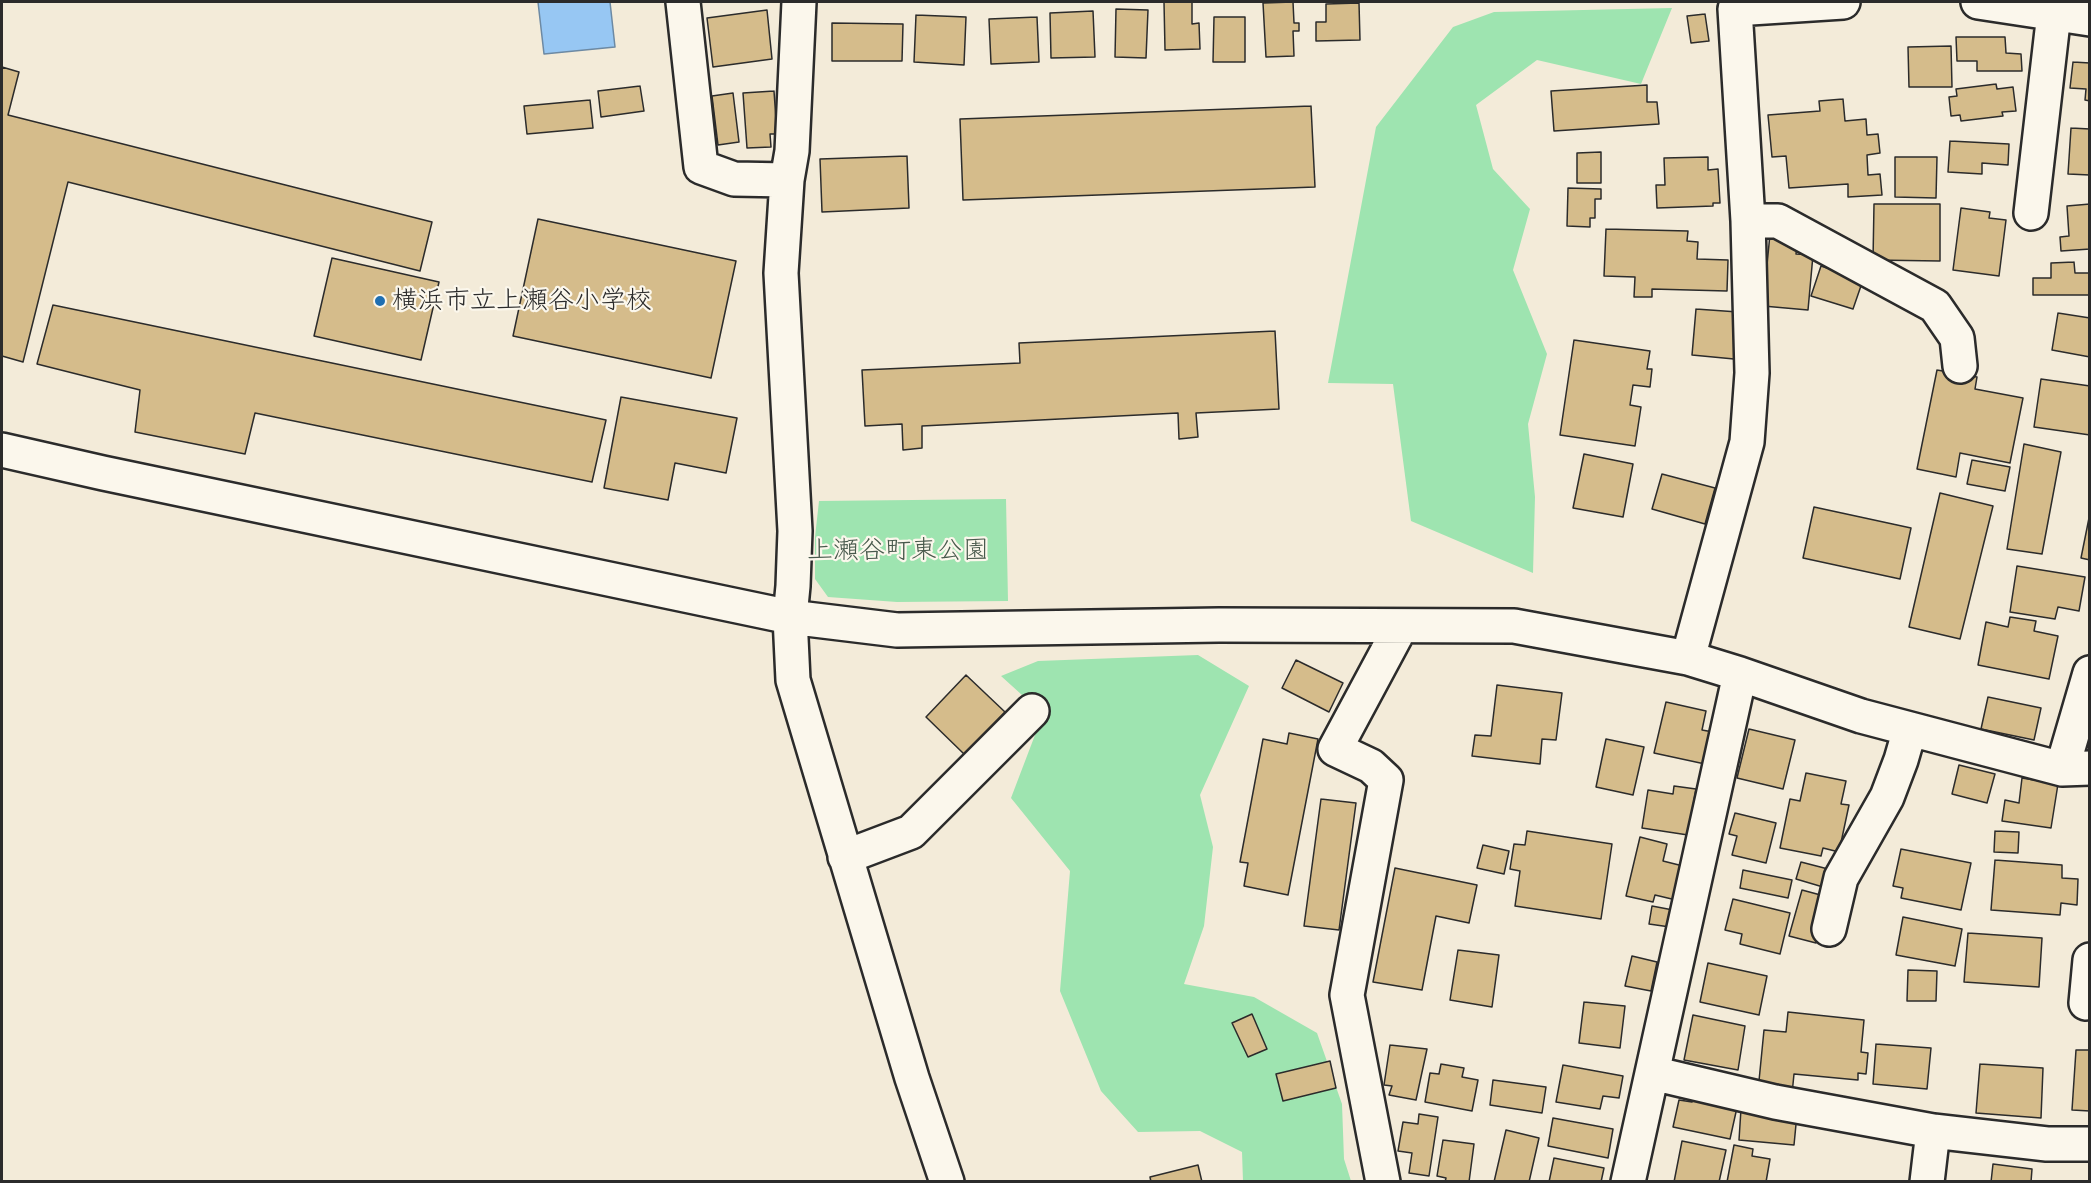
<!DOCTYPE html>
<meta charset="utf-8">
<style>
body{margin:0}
#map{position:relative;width:2091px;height:1183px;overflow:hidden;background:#f3ebd9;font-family:Itim,sans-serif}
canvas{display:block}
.frame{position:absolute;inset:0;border:3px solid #2b2b2b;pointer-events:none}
</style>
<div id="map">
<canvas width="2091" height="1183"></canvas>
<div class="frame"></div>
</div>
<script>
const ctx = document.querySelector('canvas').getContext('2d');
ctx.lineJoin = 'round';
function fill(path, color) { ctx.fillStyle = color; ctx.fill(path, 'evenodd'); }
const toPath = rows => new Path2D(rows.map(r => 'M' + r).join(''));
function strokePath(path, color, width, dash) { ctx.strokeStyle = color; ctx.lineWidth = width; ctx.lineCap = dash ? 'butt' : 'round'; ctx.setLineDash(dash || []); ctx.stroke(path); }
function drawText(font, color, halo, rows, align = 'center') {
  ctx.font = font + ' Itim,"Klee One",sans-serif'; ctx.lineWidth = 4.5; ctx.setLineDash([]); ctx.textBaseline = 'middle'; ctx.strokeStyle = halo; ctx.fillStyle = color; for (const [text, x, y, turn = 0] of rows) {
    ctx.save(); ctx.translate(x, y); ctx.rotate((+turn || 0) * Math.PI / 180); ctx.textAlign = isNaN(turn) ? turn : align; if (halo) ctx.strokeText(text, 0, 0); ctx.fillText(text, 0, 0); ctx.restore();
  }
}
fill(toPath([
 [1672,8,1641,84,1537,60,1476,105,1493,169,1530,209,1513,270,1547,354,1528,424,1535,497,1533,573,1411,521,1393,384,1328,383,1376,127,1453,27,1494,12],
 [1006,499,1008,601,897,602,828,597,815,579,815,537,819,501],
 [1198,655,1249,686,1200,795,1213,847,1204,926,1184,984,1254,997,1317,1033,1342,1104,1344,1159,1351,1181,1243,1181,1242,1152,1200,1131,1138,1132,1101,1091,1060,991,1070,871,1011,798,1043,714,1001,676,1038,661]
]), '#9ee4b0');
const water = toPath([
 [538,2,610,2,615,47,544,54,538,2]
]);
fill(water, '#97c7f3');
strokePath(water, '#6c89a3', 1.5);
const building = toPath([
 [1164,2,1192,2,1192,24,1199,23,1200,49,1165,50,1164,2],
 [1293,2,1294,23,1299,23,1299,31,1293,31,1294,56,1266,57,1263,3,1293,2],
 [1359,3,1360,40,1316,41,1316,22,1326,22,1326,4,1359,3],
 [1116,9,1148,10,1146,58,1115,57,1116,9],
 [767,10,772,59,713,67,707,18,767,10],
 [1093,11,1095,57,1051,58,1050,13,1093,11],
 [1705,14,1709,41,1691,43,1687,16,1705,14],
 [916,15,966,17,964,65,914,62,916,15],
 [1037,17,1039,62,991,64,989,19,1037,17],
 [1214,17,1245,17,1245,62,1213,62,1214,17],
 [832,23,903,24,902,61,832,61,832,23],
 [1956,37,2005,37,2006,53,2021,54,2022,71,1977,71,1977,61,1957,61,1956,37],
 [1951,46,1952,87,1909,87,1908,47,1951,46],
 [2073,62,2090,63,2090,101,2085,100,2086,89,2070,88,2073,62],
 [2,67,19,72,8,115,432,222,420,271,68,182,23,362,2,356,2,67],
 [1996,84,1997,89,2013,87,2016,111,2002,112,2003,116,1961,121,1960,115,1951,116,1949,97,1957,96,1956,89,1996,84],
 [1647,85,1647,102,1657,102,1659,124,1554,131,1551,91,1647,85],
 [640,86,644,111,601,117,598,91,640,86],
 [774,91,777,134,770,134,771,147,747,148,743,93,774,91],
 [733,93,739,142,718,145,712,96,733,93],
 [1843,99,1845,121,1866,119,1867,135,1878,134,1880,153,1867,155,1868,175,1880,174,1882,195,1848,197,1848,184,1789,188,1786,156,1772,157,1768,115,1820,111,1819,101,1843,99],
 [590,100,593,128,527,134,524,106,590,100],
 [1311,106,1315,187,963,200,960,119,1311,106],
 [2071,128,2090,129,2090,175,2068,174,2071,128],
 [1950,141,2009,144,2008,165,1982,163,1982,174,1948,172,1950,141],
 [1601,152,1601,183,1577,183,1577,153,1601,152],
 [907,156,909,208,822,212,820,159,907,156],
 [1708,157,1708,170,1718,169,1720,203,1713,203,1713,206,1657,208,1656,185,1665,185,1664,158,1708,157],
 [1895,157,1937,157,1936,198,1895,197,1895,157],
 [1568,188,1601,189,1601,199,1595,199,1595,218,1590,218,1590,227,1567,226,1568,188],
 [1874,204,1940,204,1940,261,1873,260,1874,204],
 [2090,204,2090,249,2061,251,2060,237,2069,236,2067,206,2090,204],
 [1961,208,1990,212,1989,218,2006,220,1999,276,1953,270,1961,208],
 [538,219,736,261,711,378,513,336,538,219],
 [1606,229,1688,231,1687,241,1698,242,1697,259,1728,260,1727,291,1652,289,1652,297,1634,297,1635,277,1604,276,1606,229],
 [1770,234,1798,236,1796,254,1813,255,1808,310,1763,306,1770,234],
 [332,258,439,282,421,360,314,336,332,258],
 [2074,262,2075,273,2090,273,2090,295,2033,295,2033,278,2051,278,2051,263,2074,262],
 [1821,266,1863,280,1853,309,1811,296,1821,266],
 [53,305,606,420,592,482,255,413,245,454,135,432,140,390,37,364,53,305],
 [1696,309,1738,312,1734,359,1692,355,1696,309],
 [2058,313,2090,318,2090,357,2052,350,2058,313],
 [1275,331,1279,409,1196,413,1198,437,1179,439,1178,413,922,426,922,448,903,450,902,424,865,426,862,370,1020,363,1019,343,1275,331],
 [1574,340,1650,351,1647,369,1652,369,1650,387,1633,385,1630,405,1641,407,1635,446,1560,435,1574,340],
 [1937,370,1977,377,1975,389,2023,398,2010,463,1960,453,1956,477,1917,469,1937,370],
 [2041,379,2090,386,2090,435,2034,427,2041,379],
 [621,397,737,418,726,473,675,463,668,500,604,488,621,397],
 [2024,444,2061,452,2042,554,2007,549,2024,444],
 [1584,454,1633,464,1623,517,1573,508,1584,454],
 [1972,460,2010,467,2005,491,1967,484,1972,460],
 [1662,474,1715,488,1705,524,1652,509,1662,474],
 [1940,493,1993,506,1960,639,1909,627,1940,493],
 [1814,507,1911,528,1900,579,1803,558,1814,507],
 [2090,513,2090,560,2081,558,2090,513],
 [2017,566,2085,577,2079,611,2058,607,2055,619,2010,612,2017,566],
 [2010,617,2036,621,2034,631,2058,636,2049,679,1978,665,1986,622,2008,627,2010,617],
 [1296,660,1343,683,1329,712,1282,688,1296,660],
 [966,675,1005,712,964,754,926,717,966,675],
 [1497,685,1562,693,1556,740,1542,739,1540,764,1472,756,1475,735,1491,736,1497,685],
 [1988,697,2041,708,2034,740,1981,729,1988,697],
 [1666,702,1706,711,1702,730,1713,732,1705,764,1654,753,1666,702],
 [1749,729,1795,740,1783,789,1737,778,1749,729],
 [1289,733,1318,739,1288,895,1244,886,1248,863,1240,862,1263,739,1287,744,1289,733],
 [1606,739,1644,747,1633,795,1596,787,1606,739],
 [1959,765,1995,774,1987,803,1952,794,1959,765],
 [1806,773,1846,781,1841,804,1849,805,1839,852,1823,848,1821,856,1780,848,1790,799,1800,801,1806,773],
 [2022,778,2058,784,2051,828,2002,821,2005,800,2019,803,2022,778],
 [1674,786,1696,789,1688,835,1642,828,1648,790,1673,794,1674,786],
 [1321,799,1356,803,1339,930,1304,926,1321,799],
 [1735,813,1776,823,1766,863,1732,855,1737,836,1729,834,1735,813],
 [1527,831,1612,844,1601,919,1515,906,1520,871,1510,869,1514,844,1525,845,1527,831],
 [1995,831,2019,832,2018,853,1994,852,1995,831],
 [1640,837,1667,844,1663,861,1683,866,1676,900,1655,895,1653,902,1626,896,1640,837],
 [1483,845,1509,851,1504,874,1477,868,1483,845],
 [1901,849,1971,863,1961,910,1901,898,1903,888,1893,886,1901,849],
 [1995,860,2062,865,2062,878,2078,879,2077,905,2061,903,2060,915,1991,910,1995,860],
 [1801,862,1828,869,1823,887,1796,879,1801,862],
 [1395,868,1477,885,1469,923,1436,916,1422,990,1373,982,1395,868],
 [1743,870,1792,880,1788,898,1740,888,1743,870],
 [1802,890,1828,897,1816,943,1789,936,1802,890],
 [1733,899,1790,913,1780,954,1740,944,1742,934,1725,930,1733,899],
 [1652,906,1673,910,1670,927,1649,924,1652,906],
 [1903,917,1962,929,1955,966,1896,955,1903,917],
 [1968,933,2042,938,2039,987,1964,982,1968,933],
 [1458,950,1499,955,1492,1007,1450,1000,1458,950],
 [1632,956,1657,962,1651,991,1625,986,1632,956],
 [1708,963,1767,976,1759,1015,1700,1002,1708,963],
 [1908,970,1937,971,1936,1001,1907,1001,1908,970],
 [1584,1002,1625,1006,1620,1048,1579,1043,1584,1002],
 [1788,1012,1864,1020,1861,1052,1868,1053,1866,1074,1858,1073,1858,1080,1794,1074,1792,1094,1758,1091,1764,1030,1786,1032,1788,1012],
 [1252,1014,1267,1049,1248,1057,1232,1023,1252,1014],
 [1693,1015,1745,1026,1738,1070,1684,1060,1693,1015],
 [1876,1044,1931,1048,1927,1089,1873,1084,1876,1044],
 [1390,1045,1427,1049,1416,1100,1389,1095,1392,1086,1384,1085,1390,1045],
 [2076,1050,2090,1050,2090,1111,2072,1110,2076,1050],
 [1330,1061,1336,1088,1283,1101,1276,1074,1330,1061],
 [1441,1064,1464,1068,1462,1077,1478,1080,1472,1111,1425,1102,1430,1073,1439,1074,1441,1064],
 [1980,1064,2043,1068,2041,1118,1976,1113,1980,1064],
 [1563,1065,1623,1076,1619,1098,1603,1096,1600,1109,1556,1102,1563,1065],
 [1493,1080,1546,1087,1542,1113,1490,1105,1493,1080],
 [1694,1094,1738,1103,1730,1139,1673,1127,1679,1100,1692,1102,1694,1094],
 [1741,1109,1797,1114,1794,1145,1739,1140,1741,1109],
 [1419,1114,1438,1117,1429,1176,1409,1173,1412,1153,1398,1151,1403,1122,1418,1124,1419,1114],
 [1553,1118,1613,1129,1608,1158,1548,1146,1553,1118],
 [1506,1130,1539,1138,1529,1182,1494,1182,1506,1130],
 [1443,1140,1474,1144,1469,1182,1445,1182,1446,1178,1437,1176,1443,1140],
 [1682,1141,1726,1150,1719,1182,1674,1182,1682,1141],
 [1734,1145,1753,1149,1752,1156,1770,1159,1766,1182,1727,1182,1734,1145],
 [1554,1158,1604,1168,1601,1182,1549,1182,1554,1158],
 [1993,1164,2032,1169,2031,1182,1991,1182,1993,1164],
 [1198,1165,1202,1182,1151,1182,1150,1177,1198,1165]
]);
fill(building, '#d5bc8b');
strokePath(building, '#2b2b2b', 1.5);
const minor = toPath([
 [683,2,701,167,734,179,787,180],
 [799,2,792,151,787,180,781,273,795,531,793,586,790,617,793,680,912,1078,947,1182],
 [1978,2,2090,19],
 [2031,213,2054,13],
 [1748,221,1778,221,1935,306,1957,338,1960,366],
 [2,450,103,473,790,617,897,630,1219,625,1514,626,1688,658,1740,674,1861,716,2062,769,2090,768],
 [1688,658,1747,442,1752,373,1748,221,1735,9,1843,2],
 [2062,769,2090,673],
 [845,857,911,832,1032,711],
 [1829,929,1841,878,1887,797,1901,760,1910,729],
 [2086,1003,2090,960],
 [1652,1073,1775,1102,1933,1131,2047,1144,2090,1144],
 [1383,1182,1347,995,1386,780,1371,766,1335,749,1401,626],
 [1628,1182,1740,674],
 [1927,1182,1933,1131]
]);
strokePath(minor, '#2b2b2b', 38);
strokePath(minor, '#fbf7ec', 33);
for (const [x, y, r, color] of [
 [380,301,6,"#1f6fb2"]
]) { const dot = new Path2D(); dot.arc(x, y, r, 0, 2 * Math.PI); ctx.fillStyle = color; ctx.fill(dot); strokePath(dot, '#fbf7ec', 2); }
drawText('26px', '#2b2b2b', '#fbf7ec', [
 ["横浜市立上瀬谷小学校",392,301]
], 'left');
drawText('26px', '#48594c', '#fbf7ec', [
 ["上瀬谷町東公園",898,551]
]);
</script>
